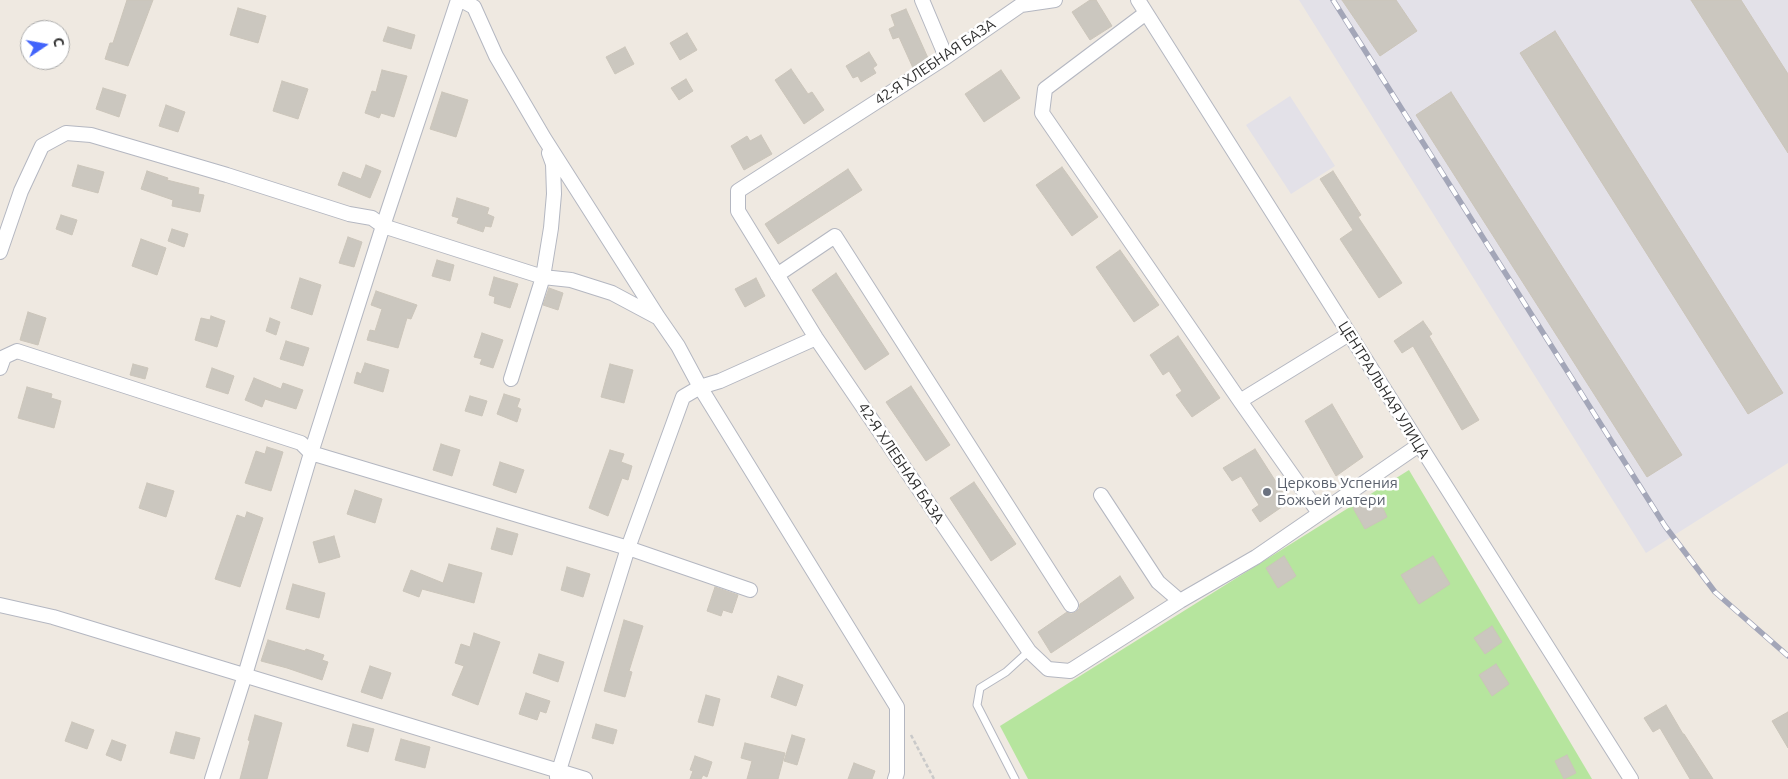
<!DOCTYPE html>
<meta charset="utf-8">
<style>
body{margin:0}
#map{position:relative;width:1788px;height:779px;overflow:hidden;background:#efe9e1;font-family:Ubuntu,sans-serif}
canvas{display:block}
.north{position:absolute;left:20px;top:20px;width:50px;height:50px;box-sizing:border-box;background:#fff;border:1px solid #ababab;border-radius:50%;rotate:78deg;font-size:14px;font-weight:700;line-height:20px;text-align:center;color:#2e2e2e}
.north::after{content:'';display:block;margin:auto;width:18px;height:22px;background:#4264fb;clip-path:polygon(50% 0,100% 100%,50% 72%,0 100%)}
</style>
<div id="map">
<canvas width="1788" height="779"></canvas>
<div class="north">С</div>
</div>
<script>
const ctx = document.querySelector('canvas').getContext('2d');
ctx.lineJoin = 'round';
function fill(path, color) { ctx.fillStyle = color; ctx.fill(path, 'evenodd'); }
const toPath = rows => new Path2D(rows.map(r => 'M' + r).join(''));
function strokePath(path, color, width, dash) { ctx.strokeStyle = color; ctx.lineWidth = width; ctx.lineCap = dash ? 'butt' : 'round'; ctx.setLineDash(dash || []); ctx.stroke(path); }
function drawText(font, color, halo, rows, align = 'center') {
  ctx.font = font + ' Ubuntu,sans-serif'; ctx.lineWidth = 5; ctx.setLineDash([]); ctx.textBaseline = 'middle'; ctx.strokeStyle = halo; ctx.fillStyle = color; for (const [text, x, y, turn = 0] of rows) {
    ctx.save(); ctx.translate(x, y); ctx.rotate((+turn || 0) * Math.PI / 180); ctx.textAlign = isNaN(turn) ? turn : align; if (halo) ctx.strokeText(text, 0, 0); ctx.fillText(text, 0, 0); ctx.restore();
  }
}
fill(toPath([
 [1299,0,1788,0,1788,463,1646,553],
 [1290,96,1335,166,1291,194,1246,125]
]), '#e3e1e8');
fill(toPath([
 [1409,470,1592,779,1028,779,1000,726]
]), '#b6e59e');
const building = toPath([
 [127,0,153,0,128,66,105,59,110,43,113,43,127,0],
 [1090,0,1096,0,1112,26,1090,40,1072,12,1090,0],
 [1342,0,1396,0,1417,31,1380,56,1342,0],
 [1691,0,1741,0,1788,74,1788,153,1691,0],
 [238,8,266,16,258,43,230,35,238,8],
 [906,9,928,58,913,68,899,37,893,39,889,29,895,26,891,15,906,9],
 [388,27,415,35,411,49,383,41,388,27],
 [1555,31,1783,393,1748,414,1520,53,1555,31],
 [687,33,697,50,680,60,670,43,687,33],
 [625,47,634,64,615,74,606,57,625,47],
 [869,52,877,65,873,68,876,73,861,82,858,76,853,78,846,66,869,52],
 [791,69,808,94,812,92,824,110,804,124,775,80,791,69],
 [382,70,407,76,394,117,381,113,379,118,365,113,372,91,376,92,382,70],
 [1001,70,1020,98,984,122,965,94,1001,70],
 [686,79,693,91,679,100,671,88,686,79],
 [282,81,308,89,298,119,273,111,282,81],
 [103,88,126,95,119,117,96,109,103,88],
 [442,92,468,100,456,137,430,129,442,92],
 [1451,92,1682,455,1647,477,1416,115,1451,92],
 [166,105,185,112,178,132,159,126,166,105],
 [761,135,772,154,744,170,731,146,747,136,750,141,761,135],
 [78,165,104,172,98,193,72,186,78,165],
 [366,165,381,171,370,198,338,185,343,172,361,179,366,165],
 [1062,167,1098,217,1072,236,1036,185,1062,167],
 [848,169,862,190,778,244,765,224,848,169],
 [147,171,168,178,167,180,199,188,198,194,204,195,200,212,172,206,173,200,141,189,147,171],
 [1333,171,1361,215,1358,217,1402,283,1379,298,1340,239,1353,230,1320,179,1333,171],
 [457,198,489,208,487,214,494,217,491,227,485,226,483,232,457,223,459,218,452,216,457,198],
 [61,215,77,220,72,235,56,229,61,215],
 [172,229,188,234,184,247,168,241,172,229],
 [348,237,362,242,354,267,339,263,348,237],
 [141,239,166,248,157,275,132,266,141,239],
 [1120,250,1159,305,1134,322,1096,267,1120,250],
 [437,260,454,265,450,281,432,276,437,260],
 [836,273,889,354,865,370,812,290,836,273],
 [494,277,518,284,510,308,494,303,495,297,489,295,494,277],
 [300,278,321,285,312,315,291,308,300,278],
 [756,278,765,296,745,307,735,289,756,278],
 [549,288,563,293,558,310,543,305,549,288],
 [376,291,417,305,411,319,407,318,398,348,367,340,370,330,375,331,382,309,371,305,376,291],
 [28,312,46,318,38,345,20,340,28,312],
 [211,316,225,321,217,347,195,340,201,318,210,320,211,316],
 [270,318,280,322,276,335,266,331,270,318],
 [1423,321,1432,334,1429,336,1479,420,1462,430,1413,346,1402,353,1394,341,1423,321],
 [482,333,503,340,493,368,480,364,482,359,474,357,482,333],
 [1178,336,1220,398,1192,417,1176,395,1182,391,1169,371,1163,375,1150,355,1178,336],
 [286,341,309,348,303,366,280,359,286,341],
 [365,363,389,370,383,392,354,383,357,372,361,374,365,363],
 [133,364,148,368,145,379,130,375,133,364],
 [610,364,633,370,624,403,601,397,610,364],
 [212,368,234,376,228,394,206,387,212,368],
 [254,378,281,389,283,383,303,390,296,409,265,399,262,407,245,400,254,378],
 [911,386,950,445,926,461,886,402,911,386],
 [27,387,52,394,51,398,61,401,54,428,18,418,27,387],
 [504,394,520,399,517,407,521,409,517,422,497,414,504,394],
 [470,396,487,401,482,416,465,411,470,396],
 [1332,404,1363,457,1336,476,1305,421,1332,404],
 [441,444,460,450,452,476,433,470,441,444],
 [267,447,283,452,271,491,245,483,256,451,265,454,267,447],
 [1255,449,1289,502,1260,522,1252,510,1259,505,1241,476,1232,481,1223,468,1255,449],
 [610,450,624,454,621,462,632,466,628,480,622,478,608,516,589,508,610,450],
 [500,462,524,470,516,493,493,485,500,462],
 [974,482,1016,544,991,561,950,498,974,482],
 [147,483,174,491,166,517,139,508,147,483],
 [355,490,382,499,375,523,347,514,355,490],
 [1374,500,1378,508,1382,506,1387,517,1365,529,1353,508,1364,502,1366,504,1374,500],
 [247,512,263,518,240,587,215,579,237,515,245,518,247,512],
 [497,528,518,534,512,555,491,549,497,528],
 [334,536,340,557,319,563,313,542,334,536],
 [1284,556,1296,576,1278,588,1266,568,1284,556],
 [1433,556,1450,584,1419,604,1401,575,1433,556],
 [449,564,482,573,474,603,422,589,419,597,403,591,411,570,443,583,449,564],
 [567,567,590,574,583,597,561,590,567,567],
 [1120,576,1134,598,1051,653,1038,632,1067,612,1071,614,1076,612,1079,609,1080,604,1120,576],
 [293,584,325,593,319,618,286,609,293,584],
 [715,587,738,595,732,613,723,610,721,616,707,611,715,587],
 [624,620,643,626,629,671,632,672,625,697,604,691,624,620],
 [1492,626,1502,642,1485,654,1474,638,1492,626],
 [474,633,500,642,478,705,452,695,464,666,455,663,461,644,470,647,474,633],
 [268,640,305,651,306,649,324,655,322,660,328,662,322,680,287,668,261,661,268,640],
 [539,654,564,662,558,682,533,673,539,654],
 [1496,664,1509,684,1492,696,1479,675,1496,664],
 [370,666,391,673,382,699,361,692,370,666],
 [778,676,803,685,796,706,771,697,778,676],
 [526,693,550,701,546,713,540,711,537,720,519,714,526,693],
 [706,695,720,699,713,726,698,722,706,695],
 [1666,705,1683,734,1684,734,1713,779,1690,779,1660,728,1653,732,1644,718,1666,705],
 [1788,712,1788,748,1772,721,1788,712],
 [255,715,282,723,267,779,240,779,250,741,248,740,255,715],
 [72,722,94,730,87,749,65,741,72,722],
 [353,724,374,729,368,752,347,746,353,724],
 [596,724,617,730,613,744,592,738,596,724],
 [176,732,200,738,194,759,170,753,176,732],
 [792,735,805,739,797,765,784,761,792,735],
 [401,739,430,747,425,768,395,760,401,739],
 [112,740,126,745,121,761,106,755,112,740],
 [745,743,785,753,778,779,747,779,752,761,741,758,745,743],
 [1567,755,1576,773,1564,779,1555,761,1567,755],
 [695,756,712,762,707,777,703,775,701,779,690,779,693,771,690,770,695,756],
 [854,763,875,771,872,779,848,779,854,763]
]);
fill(building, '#cbc7bf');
strokePath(building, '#cbc5ba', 1);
const service = toPath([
 [1015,779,977,705,980,688,1006,672,1029,651]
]);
const minor = toPath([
 [461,0,474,7,496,56,544,138,658,317,678,346,700,387,897,707,897,773,895,779],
 [922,0,946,57],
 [1055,0,1021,5,946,57,738,191,738,211,816,338,1029,651,1048,669,1070,671,1180,601,1256,557,1419,445],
 [1138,0,1631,779],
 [1146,13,1045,89,1042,113,1240,401,1319,513],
 [0,252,21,191,42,146,66,133,91,135,227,175,349,214,372,218,383,226,543,277,571,280,612,293,657,317],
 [777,275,835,236,1071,605],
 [0,368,4,357,17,351,301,443,311,453,628,548,750,590],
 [511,379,543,277,551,228,554,194,553,164,549,153],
 [1240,401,1349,334],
 [1101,495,1158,582,1180,601],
 [0,605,53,617,585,779],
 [557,777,628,548,683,397,700,387,720,381,816,338],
 [212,779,245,675,311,453,383,226,458,0]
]);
strokePath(service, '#b4b7c1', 9);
strokePath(minor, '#b4b7c1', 16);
strokePath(toPath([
 [911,735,934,779]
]), '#c9c9c9', 2.5, [4, 2.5]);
strokePath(service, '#fff', 7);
strokePath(minor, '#fff', 14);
const rail = toPath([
 [1333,0,1665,526,1715,592,1788,656]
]);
strokePath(rail, '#a3a6b8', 5.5);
strokePath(rail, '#fff', 4, [11]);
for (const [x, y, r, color] of [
 [1267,492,5,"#6b7280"]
]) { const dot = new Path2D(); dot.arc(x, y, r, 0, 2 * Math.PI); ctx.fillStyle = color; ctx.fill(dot); strokePath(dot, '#fff', 2); }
drawText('15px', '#2e2e2e', '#fff', [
 ["42-Я ХЛЕБНАЯ БАЗА",935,62,-34],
 ["ЦЕНТРАЛЬНАЯ УЛИЦА",1384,390,58],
 ["42-Я ХЛЕБНАЯ БАЗА",901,463,56]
]);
drawText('15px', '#5b616d', '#fff', [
 ["Церковь Успения",1277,483],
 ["Божьей матери",1277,500]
], 'left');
</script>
